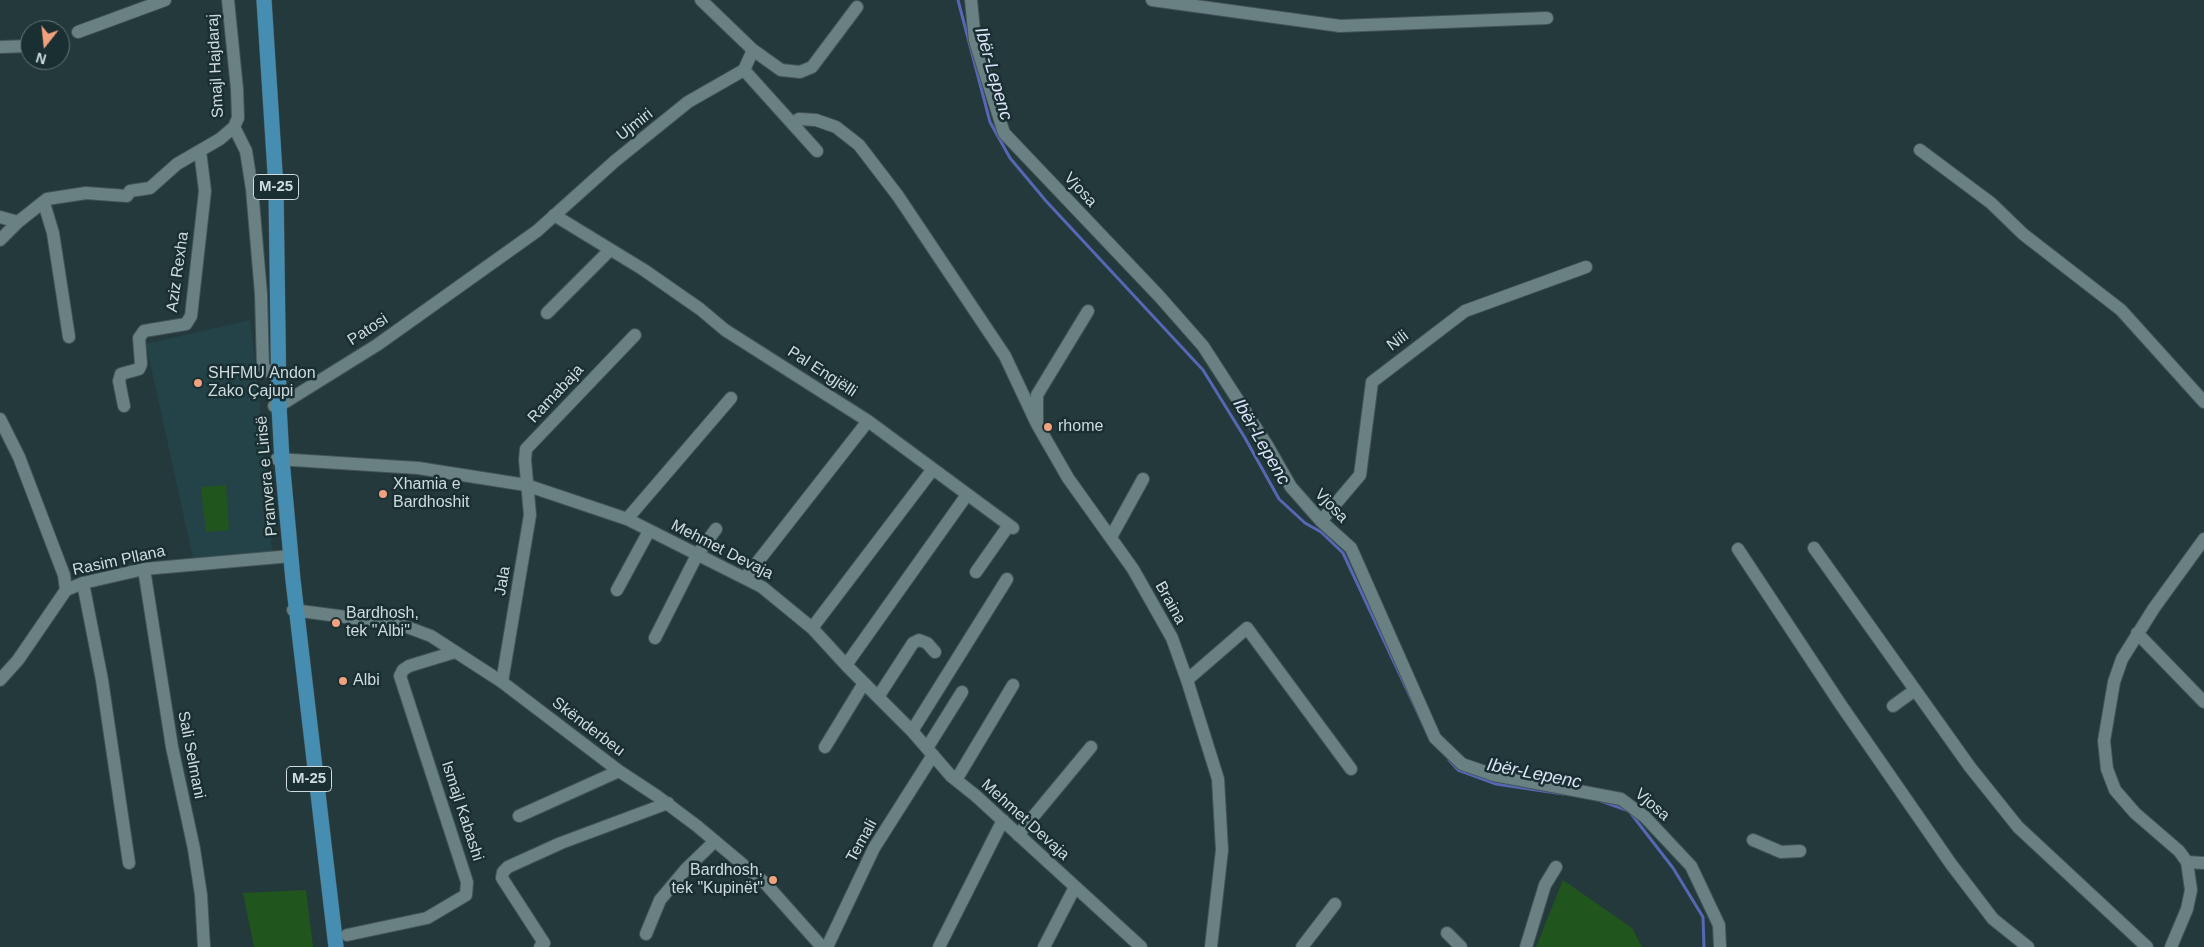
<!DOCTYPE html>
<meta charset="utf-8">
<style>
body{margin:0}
#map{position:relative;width:2204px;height:947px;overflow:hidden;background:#24393c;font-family:Helvetica,sans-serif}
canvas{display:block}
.north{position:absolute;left:20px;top:20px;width:50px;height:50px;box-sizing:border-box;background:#1a2f31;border:1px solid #627476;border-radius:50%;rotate:196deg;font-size:14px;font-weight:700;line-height:20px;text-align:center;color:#cfdbdd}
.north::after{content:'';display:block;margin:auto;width:18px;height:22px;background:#f1a17d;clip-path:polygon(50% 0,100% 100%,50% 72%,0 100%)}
</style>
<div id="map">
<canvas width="2204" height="947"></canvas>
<div class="north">N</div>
</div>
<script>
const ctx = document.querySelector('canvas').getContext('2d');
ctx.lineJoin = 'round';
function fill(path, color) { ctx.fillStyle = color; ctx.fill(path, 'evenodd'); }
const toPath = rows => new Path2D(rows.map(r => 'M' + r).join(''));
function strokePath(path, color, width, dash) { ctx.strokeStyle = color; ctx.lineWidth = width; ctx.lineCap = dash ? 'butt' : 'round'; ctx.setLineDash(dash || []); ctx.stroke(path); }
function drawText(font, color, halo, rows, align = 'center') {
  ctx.font = font + ' Helvetica,sans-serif'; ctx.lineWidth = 5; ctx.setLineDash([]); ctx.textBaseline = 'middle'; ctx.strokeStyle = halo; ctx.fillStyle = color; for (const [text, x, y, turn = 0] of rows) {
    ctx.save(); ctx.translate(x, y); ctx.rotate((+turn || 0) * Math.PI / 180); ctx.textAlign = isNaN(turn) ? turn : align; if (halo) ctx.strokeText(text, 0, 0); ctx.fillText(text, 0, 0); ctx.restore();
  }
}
fill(toPath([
 [250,320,264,444,272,553,193,558,146,344]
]), '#244348');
fill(toPath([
 [226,485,229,530,206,532,201,487],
 [1563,880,1632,928,1642,947,1536,947],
 [306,890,313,947,254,947,243,893]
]), '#21551e');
strokePath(toPath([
 [958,0,990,122,1010,158,1046,201,1203,370,1245,438,1279,499,1305,523,1321,532,1343,553,1430,739],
 [1449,760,1458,770,1496,784,1563,794],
 [1601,801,1629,811,1673,868,1703,917,1704,947]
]), '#5667b4', 3);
const minor = toPath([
 [701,0,753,50,781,70,800,72,812,67,857,7],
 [971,0,975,41,1004,133,1159,296,1203,346,1267,445,1291,487,1321,521,1351,548,1435,738,1462,764,1494,775,1621,799,1645,817,1691,866,1719,925,1720,947],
 [1152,0,1340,26,1547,18],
 [78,32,165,0],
 [0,47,29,46],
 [744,70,817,151],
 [792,123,799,119,816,120,836,127,859,145,898,196,1005,356,1036,422],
 [234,127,246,151,252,189,261,294,263,367,274,375],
 [1920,150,1991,203,2023,234,2121,310,2204,402],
 [44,203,53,233,69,337],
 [554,215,644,270,700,309,725,330,868,421,1013,528],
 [0,217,18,222],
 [0,240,18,222,47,199,86,193,127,196,130,191,150,188,177,164,220,139,234,127,238,118,237,89,228,0],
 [1088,311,1037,395,1037,424,1068,478,1133,569,1172,638,1187,680,1218,779,1222,850,1211,947],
 [547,313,609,251],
 [124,406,119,381,121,374,139,369,141,364,139,338,144,331,186,324,191,316,205,191,200,151],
 [274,406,279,406,377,345,537,231,615,161,688,102,744,70,753,50],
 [0,419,19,457,64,575,66,590],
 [277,459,418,468,526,485,627,519,762,587,812,628,846,665,912,731,951,776,976,796,1141,947],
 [627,519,731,398],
 [1321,521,1360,475,1372,382,1465,311,1586,267],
 [1111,537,1143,479],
 [1814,548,1970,767,2018,827,2147,947],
 [1738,549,1841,705,1951,864,1993,919,2028,947],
 [144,569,172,747,194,849,201,895,204,947],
 [976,572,1009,525],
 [745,578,868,421],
 [83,583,102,680,129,863],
 [617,590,649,531],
 [293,610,399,624,431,636,502,682,619,771,657,796,697,826,765,883,822,947],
 [812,628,933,469],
 [2137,633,2204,702],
 [655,638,697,555,716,529],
 [846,665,964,499],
 [0,680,18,660,66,590,83,583,144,569,291,556],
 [1187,680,1247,628,1351,769],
 [502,682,530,515,525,460,526,449,635,335],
 [878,697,913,643,919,640,927,643,935,652],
 [1893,706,1915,690],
 [912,731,1007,579],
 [825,747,864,683],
 [927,748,962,692],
 [956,780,1013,685],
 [519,816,619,771],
 [1018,835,1091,747],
 [1753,840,1781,852,1800,851],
 [2187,862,2204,863],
 [1447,933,1461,947],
 [646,934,660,900,686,869,715,841],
 [347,935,427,918,466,895,467,882,400,676,403,670,409,666,455,652],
 [540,947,544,943,502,878,503,872,508,867,561,843,668,803],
 [827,947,874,848,933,755],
 [939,947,1003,820],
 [1044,947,1075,887],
 [1302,947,1335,904],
 [1526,947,1545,885,1556,867],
 [2171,947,2187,909,2191,890,2187,862,2179,851,2135,813,2115,790,2107,769,2104,741,2114,682,2122,659,2154,608,2204,539]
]);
const major = toPath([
 [264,0,276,188,279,406,282,460,293,580,336,947]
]);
strokePath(minor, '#425457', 14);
strokePath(major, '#425457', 16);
strokePath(minor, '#6a8184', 12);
strokePath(major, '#468db2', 15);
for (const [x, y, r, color] of [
 [198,383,5,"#f1a17d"],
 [1048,427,5,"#f1a17d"],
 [383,494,5,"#f1a17d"],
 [336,623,5,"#f1a17d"],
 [343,681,5,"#f1a17d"],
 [773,880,5,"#f1a17d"]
]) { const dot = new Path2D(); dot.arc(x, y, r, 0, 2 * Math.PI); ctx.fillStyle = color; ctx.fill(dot); strokePath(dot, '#1a2f31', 2); }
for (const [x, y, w] of [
 [276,187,45],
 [309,779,45]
]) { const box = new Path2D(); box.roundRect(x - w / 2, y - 12.5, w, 25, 4); ctx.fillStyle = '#1a2f31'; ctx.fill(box); strokePath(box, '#cfdbdd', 1); }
drawText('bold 15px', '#cfdbdd', null, [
 ["M-25",276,187],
 ["M-25",309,779]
]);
drawText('16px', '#cfdbdd', '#1a2f31', [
 ["Smajl Hajdaraj",216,66,-93],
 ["Ujmiri",635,125,-38],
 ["Vjosa",1080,190,47],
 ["Aziz Rexha",178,272,-82],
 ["Patosi",368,330,-33],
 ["Nili",1398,341,-37],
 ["Pal Engjëlli",822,372,33],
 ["Ramabaja",556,394,-47],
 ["Pranvera e Lirisë",267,476,-95],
 ["Vjosa",1331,506,46],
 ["Mehmet Devaja",722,550,27],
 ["Rasim Pllana",119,561,-12],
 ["Jala",503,581,-80],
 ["Braina",1170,603,61],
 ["Skënderbeu",588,727,37],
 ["Sali Selmani",191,755,79],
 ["Vjosa",1652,805,41],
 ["Ismajl Kabashi",462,811,72],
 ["Mehmet Devaja",1025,820,42],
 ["Temali",862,841,-61]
]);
drawText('16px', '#cfdbdd', '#1a2f31', [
 ["SHFMU Andon",208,374],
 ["Zako Çajupi",208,392],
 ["rhome",1058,427],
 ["Xhamia e",393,485],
 ["Bardhoshit",393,503],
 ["Bardhosh,",346,614],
 ["tek \"Albi\"",346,632],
 ["Albi",353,681],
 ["Bardhosh,",763,871,"right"],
 ["tek \"Kupinët\"",763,889,"right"]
], 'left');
drawText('italic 18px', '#dce3f9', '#1a2f31', [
 ["Ibër-Lepenc",993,74,74],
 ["Ibër-Lepenc",1261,442,60],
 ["Ibër-Lepenc",1534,774,11]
]);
</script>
